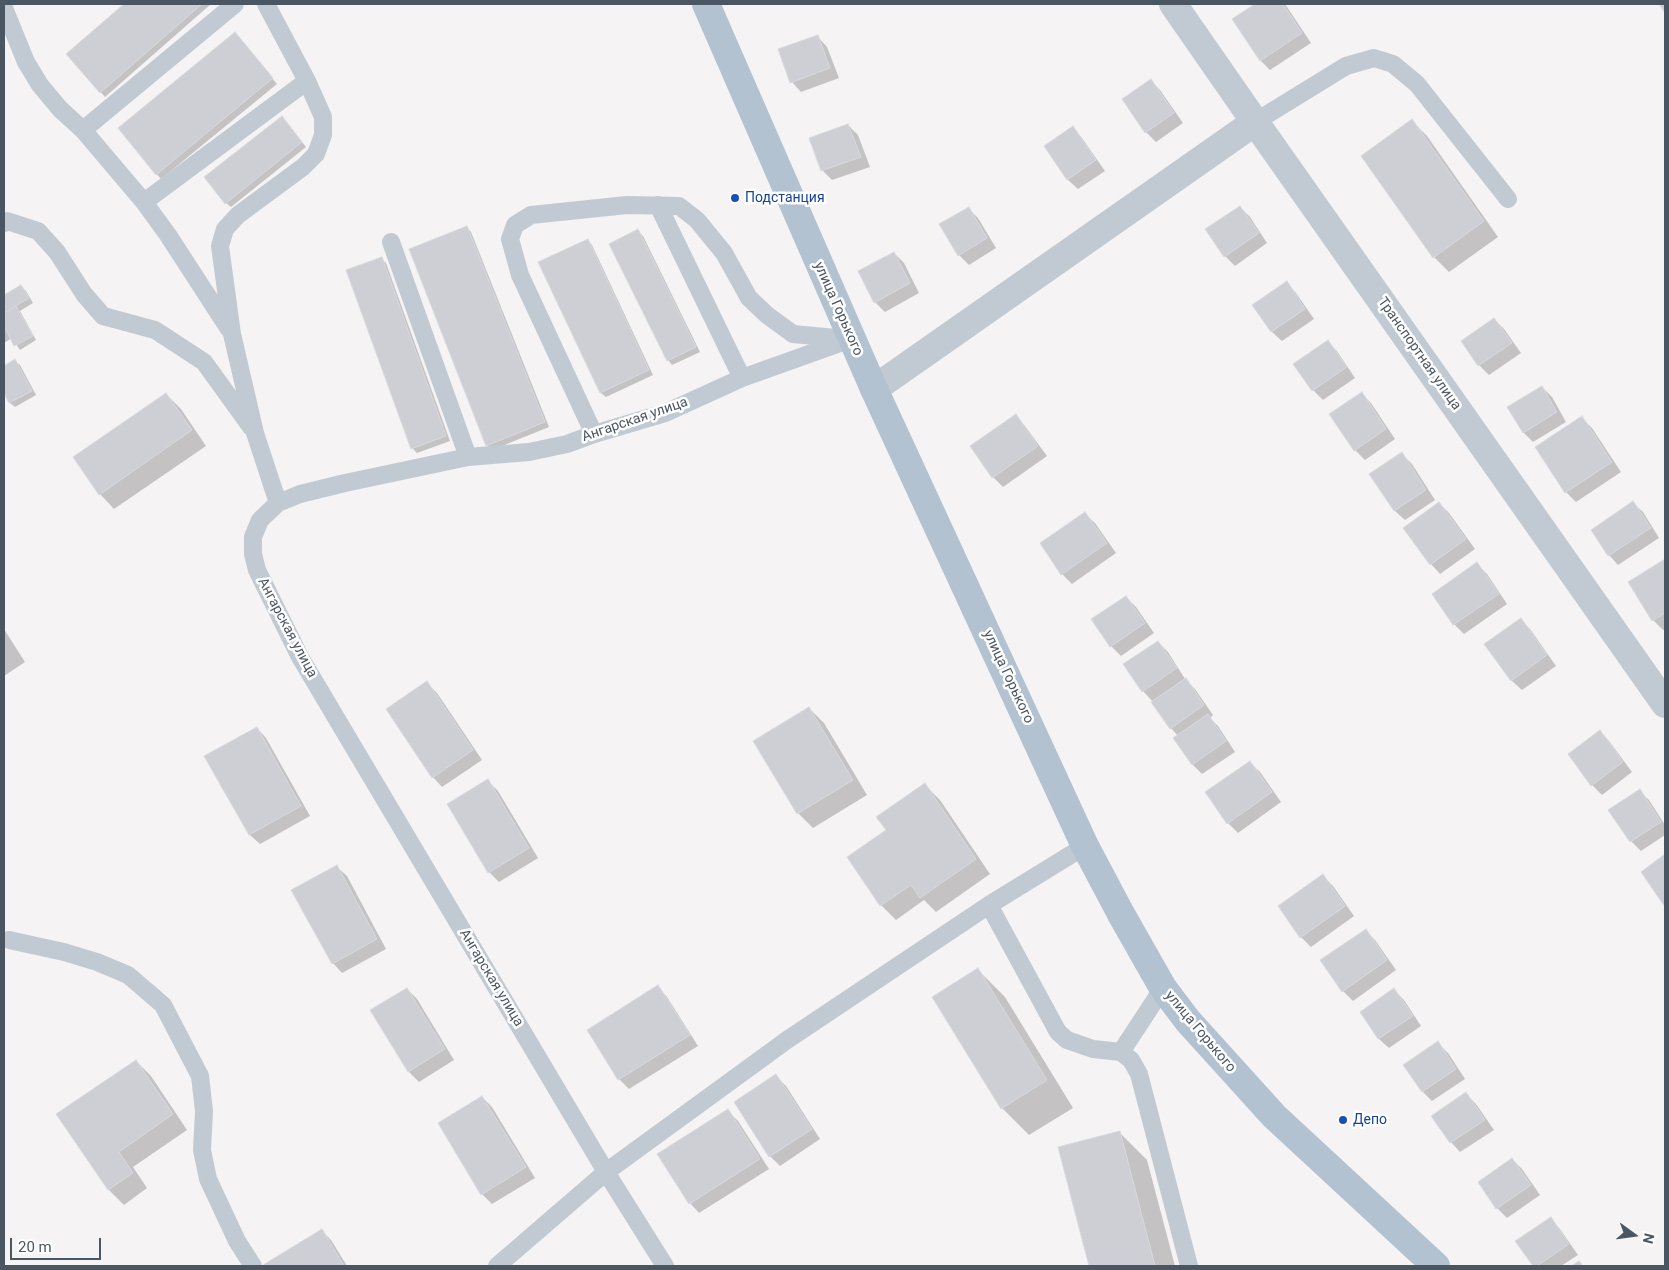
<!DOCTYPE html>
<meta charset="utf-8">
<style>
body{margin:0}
#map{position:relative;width:1669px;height:1270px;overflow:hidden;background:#f5f3f3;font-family:Roboto,sans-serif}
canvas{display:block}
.frame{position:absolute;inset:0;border:5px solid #4a5661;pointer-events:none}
.north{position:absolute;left:1609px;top:1210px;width:50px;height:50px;-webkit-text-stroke:4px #fff;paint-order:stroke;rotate:104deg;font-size:14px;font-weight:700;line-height:20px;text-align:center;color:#4a5661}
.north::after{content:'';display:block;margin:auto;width:18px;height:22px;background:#4a5661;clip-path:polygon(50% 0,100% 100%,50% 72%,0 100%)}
.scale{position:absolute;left:10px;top:1238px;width:91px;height:22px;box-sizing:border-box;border:2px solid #4a5661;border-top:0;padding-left:6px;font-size:15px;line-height:18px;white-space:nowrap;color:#4a5661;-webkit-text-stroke:4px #fff;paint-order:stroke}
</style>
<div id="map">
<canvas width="1669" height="1270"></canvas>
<div class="frame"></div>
<div class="north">N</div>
<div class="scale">20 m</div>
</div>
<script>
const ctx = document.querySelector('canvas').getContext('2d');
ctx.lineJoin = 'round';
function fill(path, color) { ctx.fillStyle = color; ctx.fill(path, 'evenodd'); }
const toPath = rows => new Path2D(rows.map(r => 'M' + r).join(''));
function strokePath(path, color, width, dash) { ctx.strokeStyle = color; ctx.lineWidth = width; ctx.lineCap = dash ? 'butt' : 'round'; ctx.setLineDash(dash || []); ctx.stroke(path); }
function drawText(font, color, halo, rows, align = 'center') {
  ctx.font = font + ' Roboto,sans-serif'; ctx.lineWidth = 5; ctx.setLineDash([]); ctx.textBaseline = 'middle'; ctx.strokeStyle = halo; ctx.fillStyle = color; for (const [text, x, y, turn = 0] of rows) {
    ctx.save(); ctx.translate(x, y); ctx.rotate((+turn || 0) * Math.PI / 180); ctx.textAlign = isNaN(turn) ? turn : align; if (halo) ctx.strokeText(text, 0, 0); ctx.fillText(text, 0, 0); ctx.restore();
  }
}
fill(toPath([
 [126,4,211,4,105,97,68,55],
 [1258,4,1285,4,1311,43,1270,70,1261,61,1233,20],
 [818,37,827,47,839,78,801,92,792,82],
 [239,38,277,84,161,179,119,129],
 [1150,80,1160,90,1183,123,1156,142,1146,132],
 [1412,121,1427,136,1498,237,1449,272,1434,257],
 [286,122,306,147,231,207,226,203],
 [848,125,858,135,870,167,832,180,822,170],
 [1072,128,1082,138,1105,171,1078,189,1068,180,1046,147],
 [1240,207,1250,217,1267,243,1235,266,1225,256],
 [968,208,978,218,996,248,969,265,959,255],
 [467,227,471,232,549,427,492,450,487,445],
 [638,231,643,236,700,352,672,365,668,360],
 [588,240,592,245,653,375,606,397,601,393,540,263],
 [894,253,904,263,919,293,885,312,875,302],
 [381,259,386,263,450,441,417,453,412,448],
 [1287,283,1296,293,1314,319,1282,341,1272,332,1254,305],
 [21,286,26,291,33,303,20,311,36,340,20,350,12,338,4,343,4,296],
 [1494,319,1504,329,1521,353,1489,375,1479,365],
 [1328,342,1337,351,1355,378,1323,400,1313,390],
 [15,361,20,365,36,395,15,407,10,403,4,390,4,367],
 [1542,387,1552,397,1566,422,1533,442,1523,432],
 [166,394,181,409,206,446,114,509,100,494],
 [1362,394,1371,403,1395,439,1365,460,1355,450],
 [1016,416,1025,426,1047,456,1003,487,993,477],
 [1582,418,1592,428,1621,472,1576,502,1566,492],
 [1402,454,1412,464,1435,500,1405,520,1395,511,1371,475],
 [1439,503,1449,513,1475,549,1440,574,1431,564],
 [1633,503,1643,512,1659,538,1618,565,1609,555],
 [1085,514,1095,523,1116,553,1072,584,1062,574],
 [1665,561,1665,629,1663,630,1653,620,1630,582],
 [1477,564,1487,574,1507,604,1464,634,1454,624,1433,594],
 [1126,597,1136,607,1154,633,1121,656,1111,646],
 [1521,620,1530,629,1556,666,1522,690,1512,681,1486,644],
 [4,629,25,662,4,676],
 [1158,642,1168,652,1185,679,1195,689,1213,715,1210,718,1218,726,1235,752,1202,774,1192,764,1178,736,1171,728,1153,702,1143,691],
 [427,683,437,693,482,760,442,787,433,777],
 [809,708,824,723,867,795,813,828,798,813],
 [257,728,266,738,310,816,260,844,250,835,206,757],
 [1600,731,1609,741,1632,772,1602,795,1592,785],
 [1250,763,1260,772,1281,802,1238,833,1228,823],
 [488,781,498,791,538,858,499,882,489,872],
 [925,785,940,800,990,874,936,912,924,900,896,920,881,905,888,831],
 [1639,791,1649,800,1665,825,1665,835,1641,851,1631,841],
 [337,867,347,876,386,949,342,973,333,963],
 [1323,876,1333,886,1354,916,1311,947,1301,937],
 [1365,930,1375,940,1396,970,1353,1001,1343,991],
 [978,970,1005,997,1073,1108,1029,1135,1002,1108],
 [658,987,667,997,698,1046,629,1089,619,1079,589,1031],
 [407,989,417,999,454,1060,419,1082,409,1072,372,1011],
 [1394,990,1404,1000,1421,1026,1389,1048,1379,1039,1362,1012],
 [1438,1043,1448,1053,1465,1079,1432,1101,1423,1092],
 [136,1061,151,1076,187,1130,133,1167,147,1188,124,1205,109,1190,58,1114],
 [776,1076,786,1086,820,1139,780,1166,770,1156],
 [1466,1094,1476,1104,1494,1130,1460,1152,1451,1142],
 [482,1097,492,1107,535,1178,492,1204,482,1194,439,1124],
 [728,1111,738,1121,769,1169,699,1213,690,1203],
 [1120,1133,1147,1160,1175,1266,1090,1266,1060,1148],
 [1512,1159,1522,1169,1540,1195,1507,1218,1497,1208],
 [1550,1219,1560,1229,1578,1255,1561,1266,1534,1266,1517,1241],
 [322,1231,331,1240,347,1266,266,1266,265,1265]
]), '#0003');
const building = toPath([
 [124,4,202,4,100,93,66,54,124,4],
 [1255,4,1283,4,1302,33,1260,61,1232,19,1255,4],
 [1659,4,1665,4,1665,13,1659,4],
 [235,32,273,78,156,175,118,128,235,32],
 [818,35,830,68,790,83,778,49,818,35],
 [1151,79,1174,113,1145,133,1122,99,1151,79],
 [282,116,302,142,225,204,204,177,282,116],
 [1412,119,1484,221,1433,258,1361,156,1412,119],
 [848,124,861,157,821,171,809,138,848,124],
 [1073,126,1096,160,1067,180,1044,146,1073,126],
 [1240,206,1259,233,1224,257,1205,229,1240,206],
 [969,207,987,238,958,256,939,224,969,207],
 [467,226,545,422,486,446,409,249,467,226],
 [638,229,696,347,667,361,609,244,638,229],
 [588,239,649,370,600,393,538,262,588,239],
 [894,252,910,283,874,303,858,271,894,252],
 [382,257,446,436,411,449,346,270,382,257],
 [1287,281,1305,309,1271,332,1252,305,1287,281],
 [21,285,29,298,4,313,4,295,21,285],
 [16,306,33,336,14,346,4,326,4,313,16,306],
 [1494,318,1512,343,1478,366,1461,341,1494,318],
 [1328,340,1347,367,1312,391,1293,364,1328,340],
 [15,359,32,391,9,403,4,393,4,366,15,359],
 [1542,386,1557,412,1523,433,1507,407,1542,386],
 [1362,392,1386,429,1354,451,1329,414,1362,392],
 [166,393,192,430,99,495,73,457,166,393],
 [1016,414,1038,446,992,478,970,446,1016,414],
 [1582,416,1612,462,1565,493,1535,447,1582,416],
 [1402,452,1426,490,1394,511,1369,474,1402,452],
 [1633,501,1651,528,1608,556,1591,530,1633,501],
 [1439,502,1466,539,1430,565,1403,528,1439,502],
 [1085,512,1107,543,1061,575,1040,543,1085,512],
 [1665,559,1665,613,1652,621,1628,582,1665,559],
 [1477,562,1499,594,1453,625,1432,594,1477,562],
 [1126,596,1145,623,1110,647,1091,619,1126,596],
 [1521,618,1547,655,1511,681,1484,644,1521,618],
 [1158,641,1177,668,1142,692,1123,664,1158,641],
 [1186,678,1204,705,1170,729,1151,702,1186,678],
 [427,681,473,750,432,778,386,709,427,681],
 [809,707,853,780,797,814,753,741,809,707],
 [1208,714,1226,741,1192,765,1173,738,1208,714],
 [257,727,301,806,249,835,204,756,257,727],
 [1600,730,1623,762,1591,786,1568,754,1600,730],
 [1250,761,1272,792,1227,824,1205,792,1250,761],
 [488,779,529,848,488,873,447,804,488,779],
 [925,783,976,859,920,898,911,885,880,906,847,857,886,830,876,817,925,783],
 [1640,789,1661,822,1630,842,1608,810,1640,789],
 [1665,854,1665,907,1641,872,1665,854],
 [337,865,377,939,332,964,291,890,337,865],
 [1323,874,1345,906,1300,938,1278,906,1323,874],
 [1366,929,1387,960,1342,992,1320,960,1366,929],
 [978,968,1047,1080,1001,1109,932,997,978,968],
 [658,985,690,1035,618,1080,587,1030,658,985],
 [407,988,445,1049,408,1072,370,1010,407,988],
 [1394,988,1413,1016,1378,1039,1360,1012,1394,988],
 [1438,1041,1456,1069,1422,1092,1403,1065,1438,1041],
 [136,1060,173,1114,119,1152,133,1173,108,1190,56,1114,136,1060],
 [776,1074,812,1129,769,1157,734,1102,776,1074],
 [1466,1092,1485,1120,1450,1143,1431,1116,1466,1092],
 [482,1096,526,1167,481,1195,438,1123,482,1096],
 [728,1109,760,1159,689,1204,657,1154,728,1109],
 [1120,1131,1155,1266,1089,1266,1058,1147,1120,1131],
 [1512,1158,1531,1185,1496,1209,1478,1182,1512,1158],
 [1551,1217,1569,1244,1537,1266,1533,1266,1515,1241,1551,1217],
 [322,1229,344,1266,264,1266,263,1265,322,1229],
 [1579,1261,1583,1266,1571,1266,1579,1261]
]);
fill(building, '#cdcfd5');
strokePath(building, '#d7d9de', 1);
strokePath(toPath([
 [266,4,307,81,323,117,323,135,316,154,303,167,238,215,225,229,220,246,232,334,255,433,278,503],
 [4,8,26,62,40,85,60,109,83,130,144,202,168,235,229,329],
 [1255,122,1346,66,1374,58,1393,64,1417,84,1508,199],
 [83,130,235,4],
 [144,202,307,81],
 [658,205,742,378],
 [4,223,7,221,38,231,57,252,84,294,103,316,155,330,204,362,251,427],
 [391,242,468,457],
 [594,434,520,275,510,239,515,225,531,215,627,205,679,206,697,220,724,253,749,298,767,315,793,334,846,339],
 [989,905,1058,1032,1067,1040,1093,1049,1121,1052],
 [9,940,64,952,97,962,128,975,163,1005,200,1076,204,1111,202,1150,208,1179,237,1241,253,1266],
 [1163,988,1121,1052,1131,1060,1139,1074,1189,1266],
 [497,1266,606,1172,787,1040,989,905,1085,846],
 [665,1266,606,1172,300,657,257,570,253,554,253,537,260,520,278,503,300,494,345,483,468,457,529,452,567,444,594,434,665,413,742,378,851,339]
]), '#c1cad2', 18);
strokePath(toPath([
 [1173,4,1255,122,1665,704],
 [874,389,1255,122]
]), '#c1cad2', 28);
strokePath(toPath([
 [706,4,874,389,1085,846,1121,914,1163,988,1188,1021,1274,1116,1436,1266]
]), '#b3c2d1', 28);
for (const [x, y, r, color] of [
 [735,198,5,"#1a4fb4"],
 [1343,1120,5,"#1a4fb4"]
]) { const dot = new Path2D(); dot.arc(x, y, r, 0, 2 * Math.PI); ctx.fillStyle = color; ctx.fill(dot); strokePath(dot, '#fff', 2); }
drawText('14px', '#164399', '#fff', [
 ["Подстанция",745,198],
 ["Депо",1353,1120]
], 'left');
drawText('14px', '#4a5661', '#fff', [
 ["улица Горького",838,309,66],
 ["Транспортная улица",1419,354,55],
 ["Ангарская улица",635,420,-19],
 ["Ангарская улица",287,628,62],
 ["улица Горького",1008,677,65],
 ["Ангарская улица",491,978,59],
 ["улица Горького",1200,1032,50]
]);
</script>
